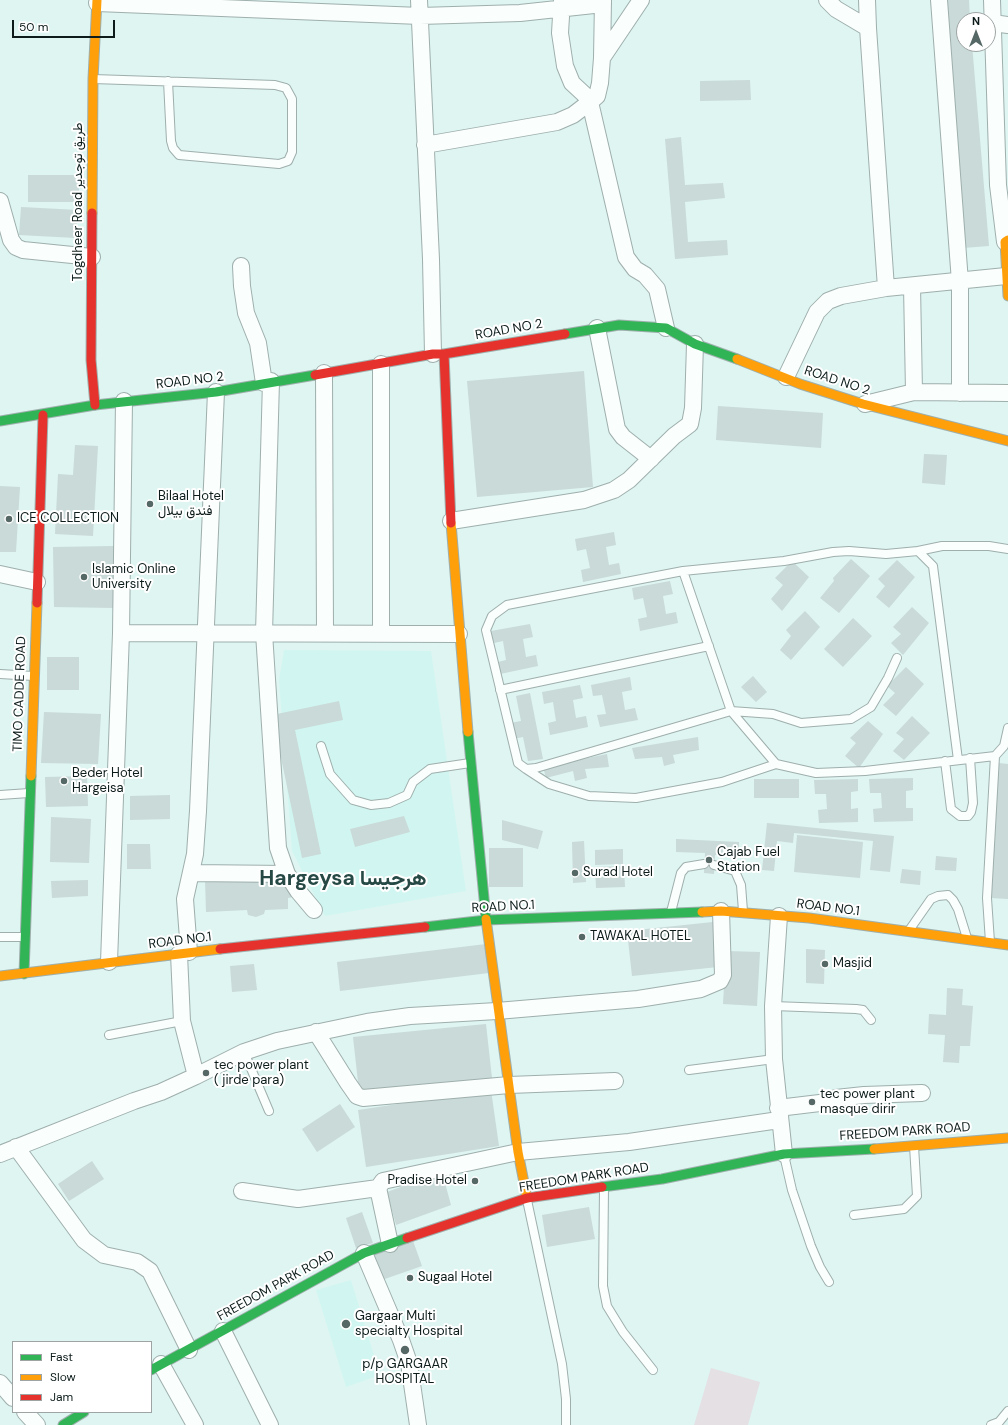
<!DOCTYPE html>
<meta charset="utf-8">
<style>
body{margin:0}
#map{position:relative;width:1008px;height:1425px;overflow:hidden;background:#dff5f2;font-family:"DM Sans",sans-serif}
canvas{display:block}
.legend{position:absolute;left:12px;top:1341px;width:140px;height:72px;box-sizing:border-box;background:#fff;border:1px solid #9ea4a4;margin:0;padding:5px 7px;list-style:none;font-size:12px;color:#0d1c1b}
.legend li{display:flex;align-items:center;gap:8px;height:20px}
.legend b{width:20px;border:1px solid #9ea4a4}
.north{position:absolute;left:956px;top:12px;width:40px;height:40px;box-sizing:border-box;background:#fff;border:1px solid #9ea4a4;border-radius:50%;rotate:0deg;font-size:11px;font-weight:700;line-height:16px;text-align:center;color:#0d1c1b}
.north::after{content:'';display:block;margin:auto;width:14px;height:18px;background:#566866;clip-path:polygon(50% 0,100% 100%,50% 72%,0 100%)}
.scale{position:absolute;left:12px;top:20px;width:103px;height:18px;box-sizing:border-box;border:2px solid #0d1c1b;border-top:0;padding-left:5px;font-size:12px;line-height:14px;white-space:nowrap;color:#0d1c1b;-webkit-text-stroke:3px #fff;paint-order:stroke}
</style>
<div id="map">
<canvas width="1008" height="1425"></canvas>
<ul class="legend">
<li><b style="height:5px;background:#30b455"></b>Fast</li>
<li><b style="height:5px;background:#ff9f0a"></b>Slow</li>
<li><b style="height:5px;background:#e5322d"></b>Jam</li>
</ul>
<div class="north">N</div>
<div class="scale">50 m</div>
</div>
<script>
const ctx = document.querySelector('canvas').getContext('2d');
ctx.lineJoin = 'round';
function fill(path, color) { ctx.fillStyle = color; ctx.fill(path, 'evenodd'); }
const toPath = rows => new Path2D(rows.map(r => 'M' + r).join(''));
function strokePath(path, color, width, dash) { ctx.strokeStyle = color; ctx.lineWidth = width; ctx.lineCap = dash ? 'butt' : 'round'; ctx.setLineDash(dash || []); ctx.stroke(path); }
function drawText(font, color, halo, rows, align = 'center') {
  ctx.font = font + ' "DM Sans",Vazirmatn,sans-serif'; ctx.lineWidth = 4; ctx.setLineDash([]); ctx.textBaseline = 'middle'; ctx.strokeStyle = halo; ctx.fillStyle = color; for (const [text, x, y, turn = 0] of rows) {
    ctx.save(); ctx.translate(x, y); ctx.rotate((+turn || 0) * Math.PI / 180); ctx.textAlign = isNaN(turn) ? turn : align; if (halo) ctx.strokeText(text, 0, 0); ctx.fillText(text, 0, 0); ctx.restore();
  }
}
fill(toPath([
 [284,650,431,651,466,891,325,916,292,851,279,680],
 [351,1280,380,1375,346,1387,316,1290]
]), '#d1f6f1');
fill(toPath([
 [711,1368,760,1382,748,1425,694,1425]
]), '#e4e0e4');
fill(toPath([
 [944,0,969,0,970,20,964,20,964,44,972,44,989,246,963,248],
 [750,80,751,100,700,101,700,81],
 [681,137,685,185,723,183,725,198,685,202,688,242,727,240,728,255,675,259,665,139],
 [28,175,79,175,79,202,28,202],
 [21,207,78,210,76,238,19,235],
 [584,371,593,487,477,497,467,381],
 [718,406,823,413,821,448,716,440],
 [75,445,98,446,93,536,55,534,58,474,73,475],
 [924,454,947,455,945,485,922,483],
 [0,486,20,487,16,552,0,552],
 [614,532,616,545,606,547,609,565,619,563,621,574,583,582,581,570,590,568,586,549,577,551,575,539],
 [114,546,115,608,54,607,53,547],
 [851,559,870,576,839,613,820,598,834,581,833,578],
 [897,560,915,577,889,608,876,597,885,586,878,579],
 [792,561,809,577,782,611,771,599,783,585,775,578],
 [670,581,673,594,663,596,666,614,676,612,678,623,640,631,638,619,647,617,643,598,634,600,632,588],
 [912,607,929,623,903,655,891,643,901,634,893,627],
 [805,611,820,627,791,660,780,650,791,636,786,630],
 [853,618,872,636,843,667,824,649],
 [530,624,533,637,523,639,526,657,536,655,538,666,500,674,498,662,506,660,503,641,494,643,491,631],
 [47,657,79,657,79,690,47,690],
 [906,667,924,684,896,716,883,705,895,693,887,686],
 [753,676,767,692,756,702,741,687],
 [630,677,632,690,622,692,625,710,635,708,638,720,600,727,597,715,606,714,602,695,593,696,591,685],
 [580,685,583,698,573,700,576,718,586,716,588,727,550,735,548,723,556,721,553,702,544,704,542,692],
 [530,693,543,759,528,761,523,737,513,739,510,723,521,721,516,696],
 [339,701,343,720,295,730,321,854,302,858,272,715],
 [44,712,101,714,98,764,41,763],
 [912,716,930,733,904,760,893,751,904,739,896,733],
 [868,721,883,734,859,768,845,756,856,743,850,738],
 [698,737,699,750,673,755,675,763,664,766,662,757,635,759,632,748],
 [607,754,609,767,585,769,587,778,575,781,573,771,546,778,543,767],
 [999,763,1008,764,1008,899,990,898],
 [87,776,88,806,46,807,45,777],
 [913,778,913,790,906,791,906,808,913,808,913,821,874,822,873,809,882,808,881,793,870,793,869,779],
 [754,779,799,779,799,798,754,798],
 [858,779,858,791,851,792,851,809,858,808,858,822,819,823,818,810,827,809,826,794,815,794,814,780],
 [170,795,170,819,130,820,130,796],
 [404,816,410,832,355,847,350,829],
 [51,817,91,819,89,863,50,862],
 [502,820,543,831,538,849,502,840],
 [767,823,894,836,890,872,870,870,873,841,794,833,793,843,777,841,774,871,762,870],
 [797,835,863,842,860,878,794,872],
 [676,839,739,842,739,856,715,855,714,874,704,873,705,853,676,852],
 [584,841,586,882,573,883,572,842],
 [127,844,150,844,151,869,127,869],
 [489,848,523,848,523,887,489,887],
 [623,849,623,864,595,865,595,850],
 [936,856,957,858,956,871,935,870],
 [624,866,625,887,596,888,595,867],
 [902,869,921,871,920,885,900,883],
 [287,876,293,897,288,898,288,909,265,910,264,914,256,917,248,915,247,910,206,912,205,879],
 [88,880,88,896,52,898,51,881],
 [713,922,718,967,632,976,627,931],
 [486,944,489,973,340,991,337,962],
 [806,949,825,950,824,984,806,983],
 [726,951,760,952,757,1006,723,1004],
 [254,964,257,990,232,992,230,966],
 [947,988,963,989,962,1005,973,1006,970,1046,960,1046,959,1063,943,1062,945,1035,928,1034,929,1014,946,1015],
 [486,1024,492,1078,359,1091,353,1037],
 [491,1090,499,1146,366,1167,358,1110],
 [340,1104,355,1127,317,1152,302,1129],
 [92,1161,104,1179,69,1201,58,1184],
 [442,1172,451,1205,396,1225,387,1192],
 [589,1207,595,1239,547,1247,542,1215],
 [362,1212,373,1243,356,1248,346,1218],
 [412,1238,422,1266,379,1281,369,1253]
]), '#c9dad8');
const lane = toPath([
 [93,79,275,85,286,88,292,99,292,152,288,161,279,164,179,155,173,148,171,141,168,81],
 [918,551,942,546,989,546,1008,549],
 [683,571,731,711,776,764,816,773,865,771,995,756],
 [897,658,888,678,871,707,851,719,801,723,773,714,731,711,536,768,526,769,518,763,486,630,492,616,507,605,683,571,784,561,833,552,849,551,886,554,918,551,933,566,958,760],
 [0,674,33,676],
 [500,690,709,646],
 [321,746,330,774,353,800,371,805,389,803,407,795,413,782,430,769,470,763],
 [945,761,951,809,960,816,968,816,971,812,973,803,970,758],
 [526,769,549,784,589,796,636,798,722,782,776,764],
 [0,795,29,793],
 [714,865,735,871,741,885,743,911],
 [671,912,681,873,686,867,704,864],
 [910,929,931,899,938,896,948,895,953,900,958,909,967,938],
 [0,937,25,937],
 [990,942,987,898,995,756,1004,746,1008,728],
 [773,1006,856,1009,863,1010,871,1020],
 [109,1035,182,1021],
 [244,1052,269,1111],
 [689,1070,774,1059],
 [784,1155,792,1190,811,1246,820,1267,829,1282],
 [604,1188,603,1286,607,1306,623,1332,653,1370],
 [527,1200,562,1364,566,1399,566,1425],
 [854,1215,904,1209,917,1196,914,1146],
 [991,1425,999,1422,1008,1411]
]);
const street = toPath([
 [419,0,431,259,433,354],
 [562,0,560,33,565,66,572,83,586,96,590,102,626,257,635,269,645,275,657,289,666,328],
 [827,0,836,9,868,28],
 [867,0,868,28,886,288],
 [939,0,960,282,960,393],
 [992,0,998,185,1005,242],
 [97,3,420,16,520,13,603,4],
 [993,23,1008,25],
 [602,58,641,0],
 [425,145,557,122,573,115,590,102,597,96,600,83,602,58,603,0],
 [0,201,11,240,16,247,23,250,92,257],
 [241,266,242,286,246,313,258,343,264,383],
 [912,286,914,392],
 [597,328,617,429,623,437,651,459],
 [324,373,325,633],
 [786,377,817,312,828,301,841,296,886,288,1006,276],
 [271,381,264,633,278,848,287,874,298,891,314,910],
 [865,404,914,392,1008,393],
 [451,521,584,500,614,490,629,480,674,436,690,424,693,408,695,344],
 [0,574,37,582],
 [121,633,459,634],
 [381,633,381,364],
 [191,873,287,874],
 [779,916,773,1006,774,1059,784,1154],
 [189,952,185,899,195,854,198,811,216,392],
 [109,962,121,633,124,401],
 [316,1032,348,1083,357,1096,363,1098,509,1085,615,1081],
 [196,1076,244,1052,277,1041,367,1022,410,1016,497,1011,638,999,701,989,720,981,723,975,721,911],
 [778,1108,828,1102,836,1098,864,1095,922,1093],
 [16,1147,84,1240,104,1255,137,1262,150,1271,189,1350],
 [0,1154,134,1101,161,1092,196,1076,182,1021,179,954],
 [242,1191,298,1199,378,1188],
 [390,1244,378,1188,383,1181,518,1152,629,1142,779,1120],
 [364,1253,401,1340,409,1363,418,1425],
 [223,1331,270,1425],
 [161,1364,195,1425],
 [0,1383,13,1398],
 [25,1412,37,1425]
]);
const fast = toPath([
 [565,334,619,325,666,328,695,344,737,359],
 [0,421,95,405,216,392,315,375],
 [468,732,486,919],
 [425,927,486,920,702,912],
 [24,974,31,776],
 [602,1187,662,1179,784,1154,874,1149],
 [151,1370,364,1253,407,1238],
 [63,1425,84,1412]
]);
const slow = toPath([
 [92,213,93,79,97,0],
 [1008,240,1005,242,1008,296],
 [737,359,800,384,863,404,1008,441],
 [451,523,468,732],
 [31,776,37,603],
 [702,912,721,911,809,918,1008,945],
 [486,919,518,1152,527,1198],
 [0,976,220,949],
 [874,1149,1008,1138]
]);
const jam = toPath([
 [92,213,91,360,95,405],
 [444,354,451,523],
 [315,375,433,354,444,354,565,334],
 [37,603,43,415],
 [220,949,425,927],
 [407,1238,527,1198,602,1187]
]);
strokePath(lane, '#9eafac', 10);
strokePath(street, '#9eafac', 18);
strokePath(fast, '#9eafac', 11);
strokePath(slow, '#9eafac', 11);
strokePath(jam, '#9eafac', 11);
strokePath(lane, '#fafefd', 8);
strokePath(street, '#fafefd', 16);
strokePath(fast, '#30b455', 9);
strokePath(slow, '#ff9f0a', 9);
strokePath(jam, '#e5322d', 9);
for (const [x, y, r, color] of [
 [150,504,4,"#566866"],
 [9,519,4,"#566866"],
 [84,577,4,"#566866"],
 [64,781,4,"#566866"],
 [709,860,4,"#566866"],
 [575,873,4,"#566866"],
 [582,937,4,"#566866"],
 [825,964,4,"#566866"],
 [206,1073,4,"#566866"],
 [812,1102,4,"#566866"],
 [475,1181,4,"#566866"],
 [410,1278,4,"#566866"],
 [346,1324,5,"#566866"],
 [405,1350,5,"#566866"]
]) { const dot = new Path2D(); dot.arc(x, y, r, 0, 2 * Math.PI); ctx.fillStyle = color; ctx.fill(dot); strokePath(dot, '#fff', 1.5); }
drawText('13px', '#0d1c1b', '#fff', [
 ["Togdheer Road طريق توجدير",79,202,-90],
 ["ROAD NO 2",509,330,-10],
 ["ROAD NO 2",190,381,-7],
 ["ROAD NO 2",837,381,18],
 ["TIMO CADDE ROAD",20,694,-88],
 ["ROAD NO.1",503,907,-3],
 ["ROAD NO.1",828,908,7],
 ["ROAD NO.1",180,941,-7],
 ["FREEDOM PARK ROAD",905,1132,-4],
 ["FREEDOM PARK ROAD",584,1178,-9],
 ["FREEDOM PARK ROAD",276,1286,-29]
]);
drawText('13px', '#0d1c1b', '#fff', [
 ["Bilaal Hotel",158,497],
 ["فندق بيلال",158,512],
 ["ICE COLLECTION",17,519],
 ["Islamic Online",92,570],
 ["University",92,585],
 ["Beder Hotel",72,774],
 ["Hargeisa",72,789],
 ["Cajab Fuel",717,853],
 ["Station",717,868],
 ["Surad Hotel",583,873],
 ["TAWAKAL HOTEL",590,937],
 ["Masjid",833,964],
 ["tec power plant",214,1066],
 ["( jirde para)",214,1081],
 ["tec power plant",820,1095],
 ["masque dirir",820,1110],
 ["Pradise Hotel",467,1181,"right"],
 ["Sugaal Hotel",418,1278],
 ["Gargaar Multi",355,1317],
 ["specialty Hospital",355,1332],
 ["p/p GARGAAR",405,1365,"center"],
 ["HOSPITAL",405,1380,"center"]
], 'left');
drawText('bold 21px', '#264945', '#fff', [
 ["Hargeysa هرجيسا",343,879]
]);
</script>
